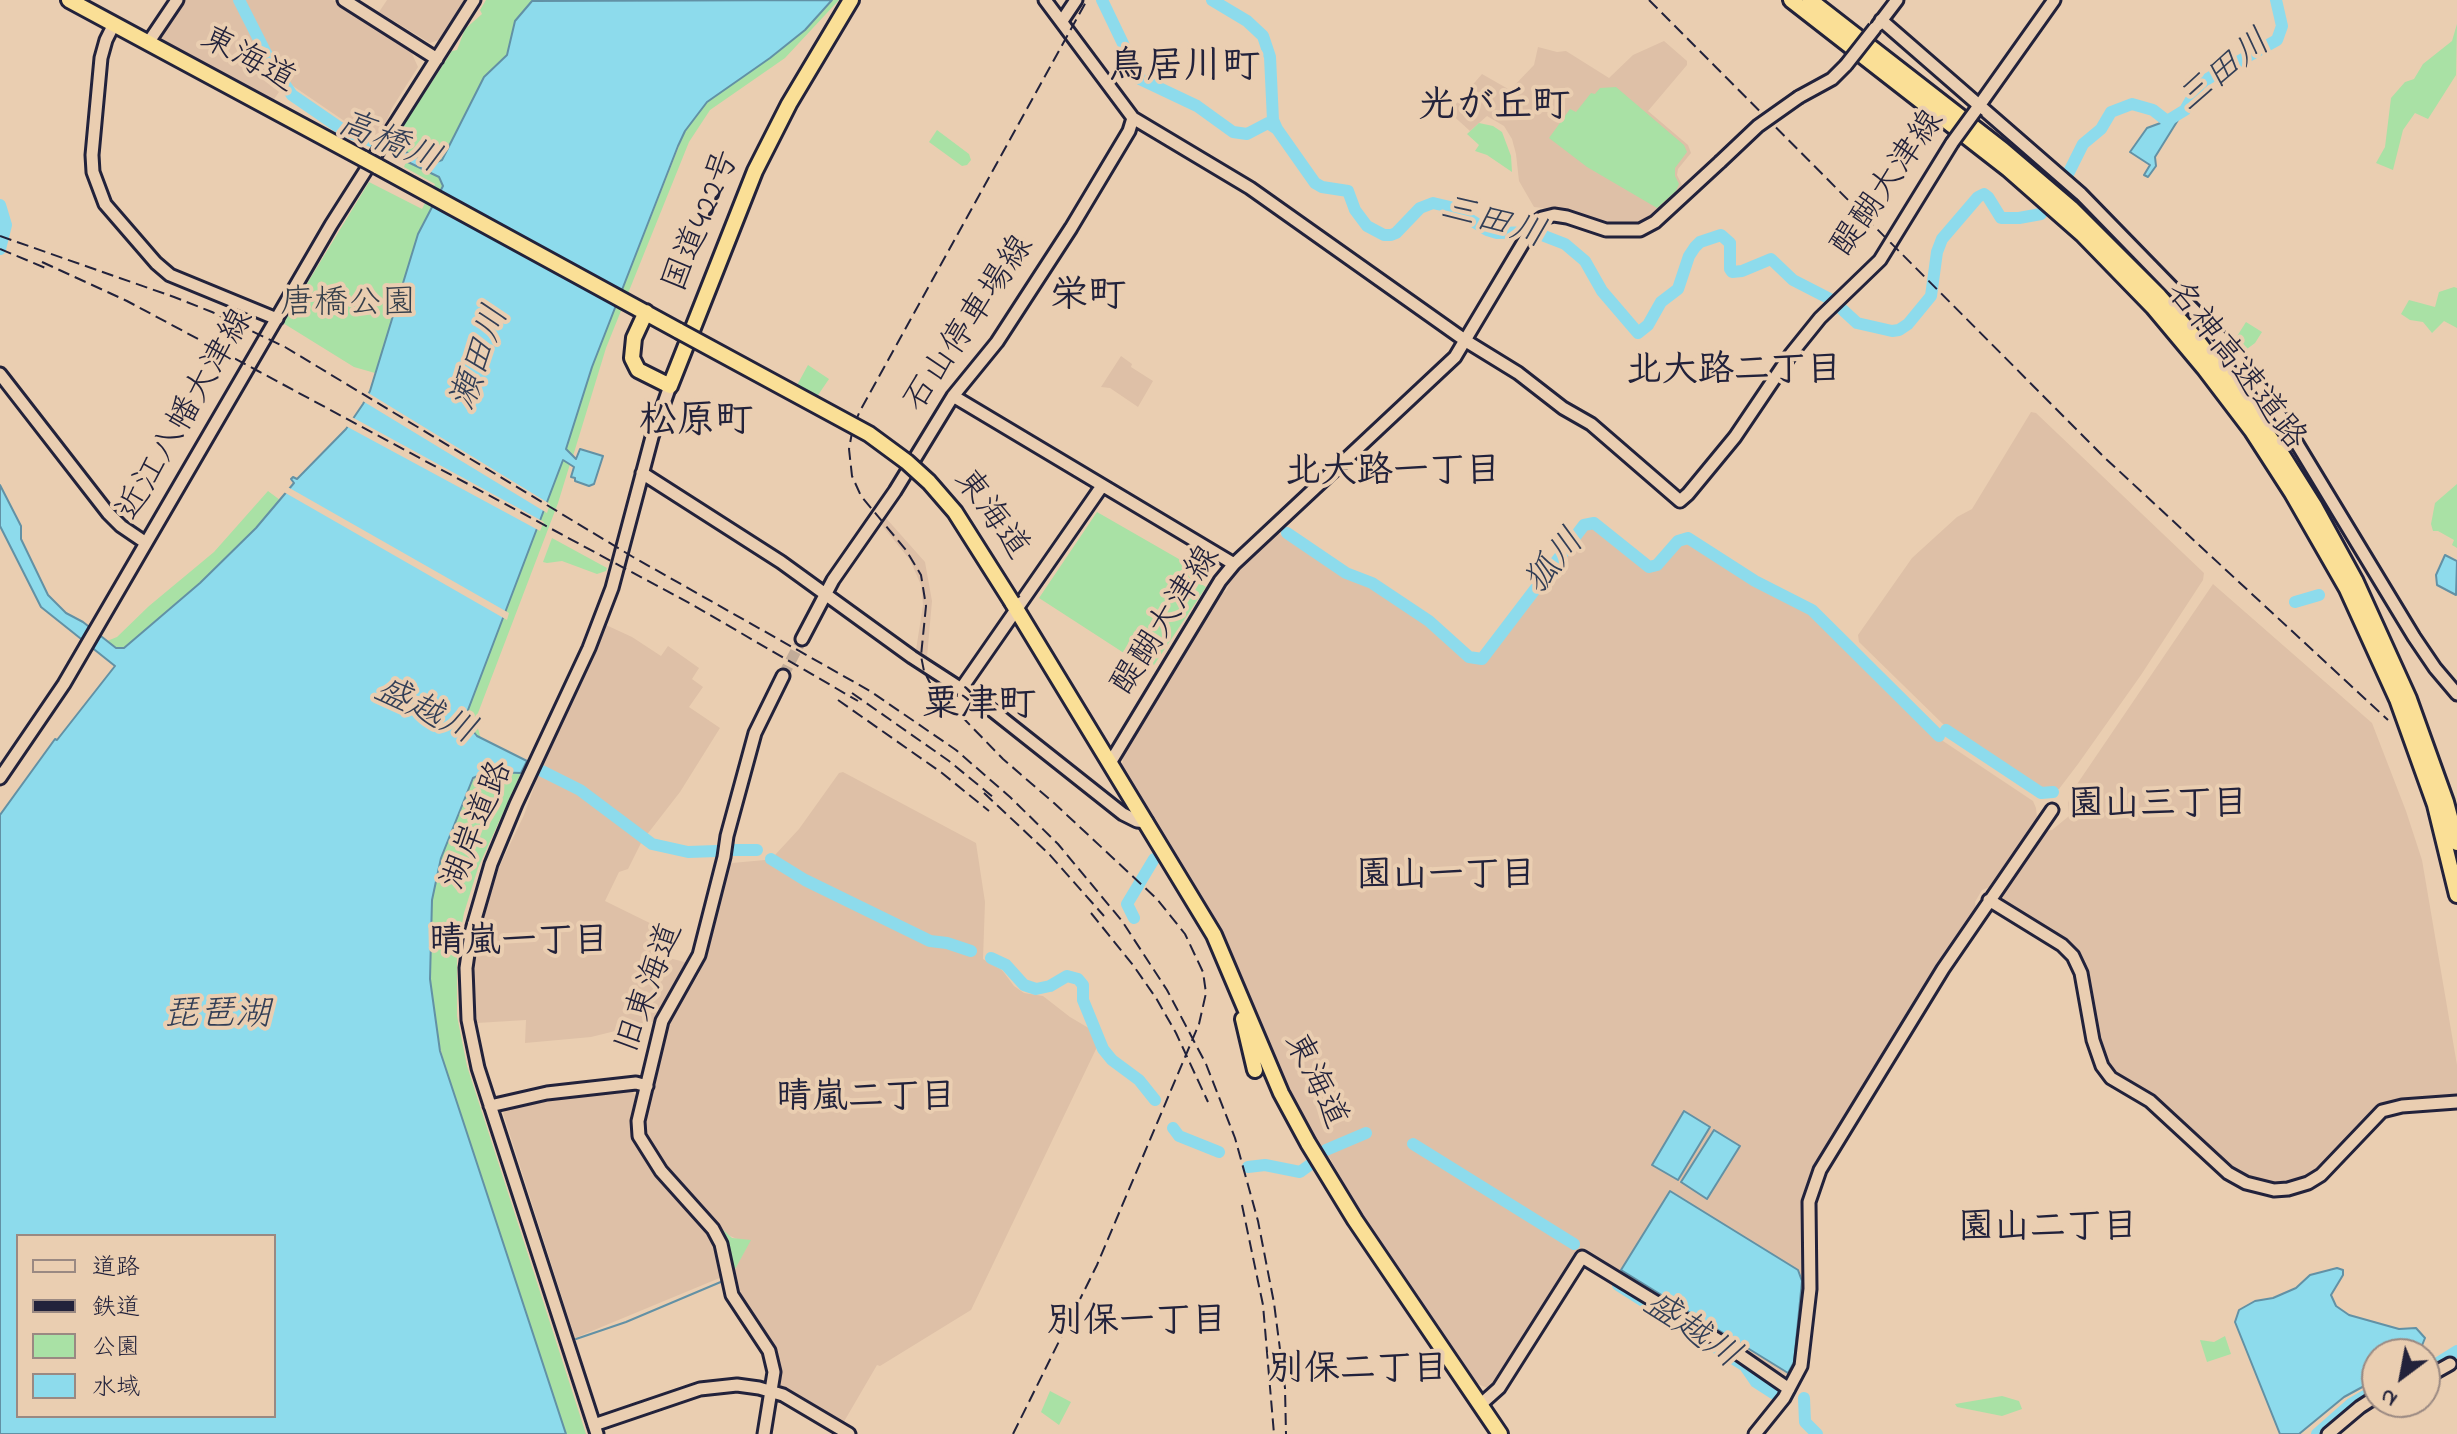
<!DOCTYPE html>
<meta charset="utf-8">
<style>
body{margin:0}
#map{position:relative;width:2457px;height:1434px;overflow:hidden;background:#eaceb1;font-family:"Indie Flower","Klee One",sans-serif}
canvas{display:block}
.legend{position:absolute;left:16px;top:1234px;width:260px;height:184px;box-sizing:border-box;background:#eaceb1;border:2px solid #9a8982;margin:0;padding:10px 14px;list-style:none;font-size:24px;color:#22223b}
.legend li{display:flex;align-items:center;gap:16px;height:40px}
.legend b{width:40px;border:2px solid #9a8982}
.north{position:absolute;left:2361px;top:1338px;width:80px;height:80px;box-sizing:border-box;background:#eaceb1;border:2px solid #9a8982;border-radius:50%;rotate:212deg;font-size:22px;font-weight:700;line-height:32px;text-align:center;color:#22223b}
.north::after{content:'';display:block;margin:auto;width:28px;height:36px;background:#22223b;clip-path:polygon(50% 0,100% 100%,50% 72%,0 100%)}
</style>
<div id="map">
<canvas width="2457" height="1434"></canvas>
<ul class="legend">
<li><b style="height:10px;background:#eaceb1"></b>道路</li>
<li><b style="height:10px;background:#22223b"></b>鉄道</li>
<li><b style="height:22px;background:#a9e1a5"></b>公園</li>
<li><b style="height:22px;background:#8ddbec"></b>水域</li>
</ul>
<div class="north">N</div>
</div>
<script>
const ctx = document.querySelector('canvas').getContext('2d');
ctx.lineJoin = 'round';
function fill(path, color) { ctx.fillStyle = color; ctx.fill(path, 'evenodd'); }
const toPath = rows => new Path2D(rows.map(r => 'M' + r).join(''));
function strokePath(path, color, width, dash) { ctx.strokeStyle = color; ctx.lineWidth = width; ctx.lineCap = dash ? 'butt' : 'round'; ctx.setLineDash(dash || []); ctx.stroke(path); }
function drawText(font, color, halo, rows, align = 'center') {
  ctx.font = font + ' "Indie Flower","Klee One",sans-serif'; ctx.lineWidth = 8; ctx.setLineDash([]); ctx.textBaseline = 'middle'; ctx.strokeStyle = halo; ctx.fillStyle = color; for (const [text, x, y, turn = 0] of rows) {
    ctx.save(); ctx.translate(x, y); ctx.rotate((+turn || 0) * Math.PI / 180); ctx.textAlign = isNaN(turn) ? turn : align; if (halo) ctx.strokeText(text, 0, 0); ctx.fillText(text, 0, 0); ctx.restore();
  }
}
fill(toPath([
 [186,0,333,0,409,47,418,67,392,108,381,135,374,135,356,129,293,86,279,92,272,102,164,43,160,34,176,7],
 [387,0,464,0,464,2,439,40,430,43,379,12],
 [1664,41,1687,61,1687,65,1648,111,1688,145,1691,153,1678,169,1677,175,1682,185,1677,194,1648,220,1638,224,1617,226,1568,211,1534,207,1519,181,1516,154,1512,139,1504,126,1487,116,1470,131,1449,112,1482,74,1510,90,1534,65,1538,47,1557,52,1566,51,1609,78,1633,55],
 [1121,356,1132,364,1131,367,1153,381,1138,407,1110,388,1101,387],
 [2031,412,2036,413,2204,573,2203,580,2141,675,2078,764,2059,789,2043,791,1946,727,1859,642,1858,635,1912,558,1957,517,1972,509],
 [885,517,925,562,932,601,927,657,916,650,923,605,921,585,910,560,880,523],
 [1593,524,1648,569,1658,568,1682,542,1688,542,1758,587,1810,615,1928,731,2033,801,2036,808,2037,817,1993,886,1982,890,1975,902,1976,909,1932,971,1930,982,1820,1161,1809,1185,1804,1217,1805,1285,1796,1363,1789,1379,1583,1247,1499,1380,1488,1388,1475,1383,1357,1209,1330,1158,1325,1155,1303,1119,1275,1060,1226,939,1122,765,1124,753,1218,595,1226,591,1235,572,1278,533,1346,576,1368,583,1429,625,1468,658,1483,661,1585,526],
 [2213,584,2372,723,2406,811,2422,860,2457,1065,2457,1097,2398,1103,2309,1179,2275,1187,2234,1173,2107,1068,2091,1017,2089,982,2083,966,2004,904,2003,900,2004,893,2045,831,2052,830,2069,816,2068,803,2071,793],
 [606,625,632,637,661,656,668,646,699,668,692,679,703,687,689,707,720,728,680,792,642,841,628,869,619,872,605,901,668,932,658,955,688,963,661,1006,656,1021,591,1037,525,1043,526,1020,477,1023,474,980,479,926,489,892,502,861,524,815,542,765],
 [843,772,976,843,985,902,983,959,1002,970,1014,986,1024,993,1043,996,1070,1017,1092,1030,1097,1047,971,1310,880,1366,877,1365,842,1425,781,1386,778,1351,738,1293,733,1273,748,1244,726,1234,677,1180,649,1142,643,1128,668,1023,699,974,707,951,727,866,732,863,765,860,775,855,799,829,839,773],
 [633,1088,633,1092,637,1099,631,1124,635,1143,663,1183,710,1233,722,1277,575,1338,503,1113,510,1107,530,1102]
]), '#dec0a7');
fill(toPath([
 [486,0,533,0,515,24,507,55,484,77,442,160,431,164,391,145,452,51,457,50,465,29,482,14,480,10],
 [832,0,839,0,785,58,710,110,689,142,606,348,573,456,566,449,592,367,685,131,707,102,770,58,805,30],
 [2457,24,2456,75,2428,119,2415,113,2403,130,2393,170,2376,163,2385,147,2391,98,2405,82,2414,79,2423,64,2452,41],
 [1616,87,1684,145,1687,152,1675,168,1675,176,1679,184,1676,191,1657,208,1587,167,1549,138,1570,109,1576,112,1591,93,1595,94,1600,88],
 [1479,123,1493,126,1502,132,1511,156,1512,172,1487,155,1475,151,1479,145,1467,134],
 [937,130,969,154,971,160,967,165,962,166,929,142],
 [406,162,439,177,443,186,418,234,375,373,354,367,283,323,369,182,422,209,435,184,404,167],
 [2454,287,2457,288,2457,328,2444,321,2432,333,2423,322,2410,320,2401,314,2409,300,2435,307,2439,292],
 [2246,322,2262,332,2255,343,2243,352,2234,341],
 [808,365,829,379,816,398,796,387],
 [563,459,570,464,558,503,478,713,477,725,481,739,469,726,468,710],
 [2457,484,2457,548,2452,545,2454,540,2438,531,2433,531,2431,524,2435,503],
 [268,491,280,500,256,528,200,583,124,648,116,648,107,641,117,637,149,606,214,552],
 [1097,512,1191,566,1195,580,1206,587,1154,665,1144,666,1039,598],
 [552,538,607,568,606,571,597,574,562,561,547,563,543,562],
 [487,772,521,773,478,868,464,913,457,952,457,1016,467,1066,586,1434,566,1434,449,1082,437,1035,430,979,432,900,441,858,471,783,479,773],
 [720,1227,732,1238,751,1240,733,1273,727,1244],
 [2225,1336,2231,1354,2207,1362,2200,1340,2214,1342],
 [1050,1391,1071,1402,1059,1425,1041,1412],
 [2002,1396,2019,1401,2022,1409,2002,1416,1957,1407,1955,1404]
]), '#a9e1a5');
const water = toPath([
 [832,0,805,30,770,58,707,102,685,131,678,146,592,367,566,449,576,459,580,449,603,456,594,484,589,486,575,481,575,478,571,477,574,467,563,460,468,710,469,726,477,736,527,761,521,773,487,772,473,778,441,858,432,900,430,979,440,1051,566,1434,0,1434,0,815,55,739,57,740,115,666,41,607,0,526,0,485,21,526,21,539,48,595,66,613,83,622,116,648,124,648,200,583,256,528,294,483,291,479,293,477,297,479,346,429,363,404,370,391,418,234,443,186,439,177,383,150,387,143,431,164,442,160,484,77,507,55,515,21,532,1,832,0],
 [18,1236,274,1236,274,1416,18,1416,18,1236],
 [2174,118,2178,120,2155,157,2156,166,2148,177,2144,175,2150,165,2130,152,2147,128,2174,118],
 [2445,555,2457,561,2456,595,2437,585,2436,575,2445,555],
 [1684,1111,1710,1127,1678,1180,1652,1165,1684,1111],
 [1714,1130,1740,1146,1707,1199,1681,1182,1714,1130],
 [1670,1191,1798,1270,1802,1281,1794,1362,1788,1373,1621,1270,1670,1191],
 [2337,1268,2343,1270,2343,1275,2331,1295,2336,1306,2349,1315,2399,1329,2416,1328,2425,1338,2421,1348,2422,1354,2377,1354,2377,1379,2344,1397,2299,1434,2280,1434,2235,1322,2239,1310,2255,1301,2273,1298,2296,1288,2310,1275,2337,1268]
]);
fill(water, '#8ddbec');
strokePath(water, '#6291a5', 2);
fill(toPath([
 [365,391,550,504,547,513,361,400],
 [350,416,544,522,540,531,344,425],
 [286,486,509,613,507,620,282,491]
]), '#eaceb1');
strokePath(toPath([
 [2174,120,2185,110],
 [576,1339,626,1322,723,1281]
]), '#6291a5', 2);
strokePath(toPath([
 [239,0,274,69,292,95,343,130,389,148],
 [1102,0,1140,79,1197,106,1233,132,1247,134,1268,123,1277,129],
 [1212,0,1247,21,1263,36,1270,57,1273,120,1277,129,1315,183,1322,187,1348,191,1355,210,1367,226,1384,235,1391,235,1396,233,1420,208,1433,203,1450,207,1487,230,1497,233,1534,232,1552,239,1565,244,1585,261,1602,291,1638,333,1648,325,1661,302,1678,289,1689,256,1695,247,1700,242,1721,235,1730,243,1730,269,1732,272,1742,271,1771,259,1793,280,1832,300,1857,323,1892,331,1899,330,1908,324,1931,296,1937,252,1942,239,1978,197,1984,194,1988,197,2001,218,2019,218,2041,214,2056,198,2083,144,2101,129,2111,112,2132,104,2153,110,2167,121,2185,110,2200,84,2209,78,2277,40,2282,26,2276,0],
 [0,205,6,225,0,249],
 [1287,533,1346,573,1372,583,1429,621,1469,657,1482,659,1584,525,1594,523,1649,567,1657,565,1678,541,1688,538,1755,581,1812,610,1939,736],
 [2295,602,2319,595],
 [1946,730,2041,793,2053,792],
 [542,771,580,790,652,844,688,852,717,851],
 [729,850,757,850],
 [771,859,805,880,930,941,947,943,971,951],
 [1134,918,1127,904,1154,859],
 [991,958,1006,965,1024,985,1036,989,1050,986,1067,976,1078,979,1083,985,1083,1000,1103,1049,1112,1060,1139,1080,1155,1100],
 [1173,1128,1179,1136,1219,1152],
 [1413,1144,1574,1244],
 [1326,1150,1366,1133],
 [1248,1167,1265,1165,1300,1172,1311,1164],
 [1618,1285,1681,1325,1694,1336,1699,1337,1745,1366,1756,1382,1773,1393,1778,1393],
 [2425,1371,2457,1351],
 [1804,1398,1805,1422,1817,1434],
 [2317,1434,2351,1404,2377,1389]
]), '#8ddbec', 12);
strokePath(toPath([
 [783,676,802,639]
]), '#c2ac99', 11, [11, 5.5]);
const secondary = toPath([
 [344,0,437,59],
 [1045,0,1133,118,1250,188,1466,341,1518,373,1563,408,1591,424,1680,501,1688,494,1735,437,1791,354,1820,318,1880,260,1952,143],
 [1881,20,2081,194,2228,345,2273,404,2414,637,2435,668,2457,694],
 [1062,21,1076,0],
 [114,24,106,40,101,58,92,155,93,172,105,204,156,263,170,275,277,319],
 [1878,25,1897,0],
 [148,43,177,0],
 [1799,97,1832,79,1846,65],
 [1976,110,2054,0],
 [0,374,108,513,121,526,146,543],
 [953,396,1234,564],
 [642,473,781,562,912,657,983,703,1123,814,1137,821,1147,822],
 [802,639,833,580,895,491,953,396,997,342,1071,228,1129,131,1133,118],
 [961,689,1102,486],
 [1110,763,1220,581,1234,564,1455,357,1535,223,1542,218,1554,215,1567,217,1606,230,1640,230,1655,222,1720,162],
 [0,778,64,684,331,225,474,0],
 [1989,900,2062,945,2073,956,2081,973,2093,1040,2102,1066,2111,1078,2150,1101,2228,1173,2246,1183,2274,1190,2288,1189,2308,1183,2321,1175,2382,1111,2402,1106,2457,1102],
 [490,1106,547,1093,636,1083,647,1086],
 [2425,1378,2450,1364],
 [1480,1405,1499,1388,1582,1257,1718,1340,1789,1389],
 [594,1425,700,1389,737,1385,759,1388,783,1395,849,1434],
 [597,1434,478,1068,468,1020,466,968,471,933,491,864,516,804,589,648,612,588,652,437,670,386],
 [764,1434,774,1372,769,1351,732,1295,721,1244,713,1229,661,1171,639,1136,638,1121,662,1021,699,955,724,857,727,836,755,733,783,676],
 [1755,1434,1784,1398,1801,1366,1810,1289,1809,1202,1820,1170,1943,969,2052,810],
 [2328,1434,2360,1407,2377,1396]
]);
const highway = toPath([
 [69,0,364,159],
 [1791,0,2008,169,2083,235,2153,307,2204,368,2252,431,2292,493,2347,589,2397,699,2435,805,2457,895],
 [1810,0,2003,150,2071,208,2159,296,2197,340,2281,453,2315,507,2355,580,2409,699,2446,802,2457,843],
 [377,166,679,331],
 [646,312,634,338,632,358,638,370,670,386,755,171,789,104,851,0],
 [1012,602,1214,935,1281,1093,1308,1143,1355,1220,1500,1434],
 [1243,1019,1255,1070]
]);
strokePath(secondary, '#22223b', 17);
strokePath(highway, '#22223b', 20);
strokePath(secondary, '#eaceb1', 11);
strokePath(highway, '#fadf96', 14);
strokePath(toPath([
 [1649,0,2105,458,2388,720],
 [0,236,174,297,212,312,285,347,633,557,870,691,956,750,1010,797,1058,844,1122,921,1167,990,1206,1064,1235,1138,1258,1221,1274,1303,1285,1388,1286,1434],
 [0,249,48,269],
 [42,262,127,301,258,371,691,604,858,701],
 [852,693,949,761,993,797],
 [838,700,942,773,989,811],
 [984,793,1049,854,1104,916],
 [1091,913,1133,965,1156,998,1176,1033,1208,1102],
 [1242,1205,1263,1305,1274,1434],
 [1013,1434,1097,1265,1199,1024,1206,993,1203,972,1185,934,1157,899,1054,803,1003,759,931,685,924,671,921,656,926,606,921,575,906,550,861,496,852,476,849,449,853,427,860,411,1087,0]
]), '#22223b', 2, [12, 6]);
const secondaryBridge = toPath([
 [1846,65,1875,28],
 [1952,143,1976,110],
 [1720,162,1758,126,1799,97]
]);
const highwayBridge = toPath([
 [364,159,377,166],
 [679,331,869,434,907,462,929,482,955,512,1012,602]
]);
strokePath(secondaryBridge, '#22223b', 17, []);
strokePath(highwayBridge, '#22223b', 20, []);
strokePath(secondaryBridge, '#eaceb1', 11);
strokePath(highwayBridge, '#fadf96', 14);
drawText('34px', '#22223b', '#eaceb1', [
 ["東海道",247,62,28],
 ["醍醐大津線",1890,185,-55],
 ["国道422号",704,222,-68],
 ["石山停車場線",971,325,-56],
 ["名神高速道路",2234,367,52],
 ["近江八幡大津線",188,416,-60],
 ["東海道",989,516,54],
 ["醍醐大津線",1168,622,-57],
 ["湖岸道路",480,826,-68],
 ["旧東海道",652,989,-70],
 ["東海道",1313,1082,64]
]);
drawText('34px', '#363f4b', '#eaceb1', [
 ["唐橋公園",348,306]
]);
drawText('italic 36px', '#323e56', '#eaceb1', [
 ["三田川",2226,74,-39],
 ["高橋川",388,145,23],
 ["三田川",1492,225,16],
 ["瀬田川",483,359,-70],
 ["狐川",1557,564,-50],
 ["盛越川",424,714,26],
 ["琵琶湖",217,1018],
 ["盛越川",1690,1333,34]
]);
drawText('bold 36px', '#22223b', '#eaceb1', [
 ["北大路二丁目",1734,374],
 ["北大路一丁目",1393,475],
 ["園山三丁目",2158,808],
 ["園山一丁目",1446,879],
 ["晴嵐一丁目",519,945],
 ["晴嵐二丁目",866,1101],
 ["園山二丁目",2048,1231],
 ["別保一丁目",1137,1325],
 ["別保二丁目",1358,1373]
]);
drawText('bold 38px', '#22223b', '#eaceb1', [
 ["鳥居川町",1184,71],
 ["光が丘町",1494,110],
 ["栄町",1088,300],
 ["松原町",696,425],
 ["粟津町",979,709]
]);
</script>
